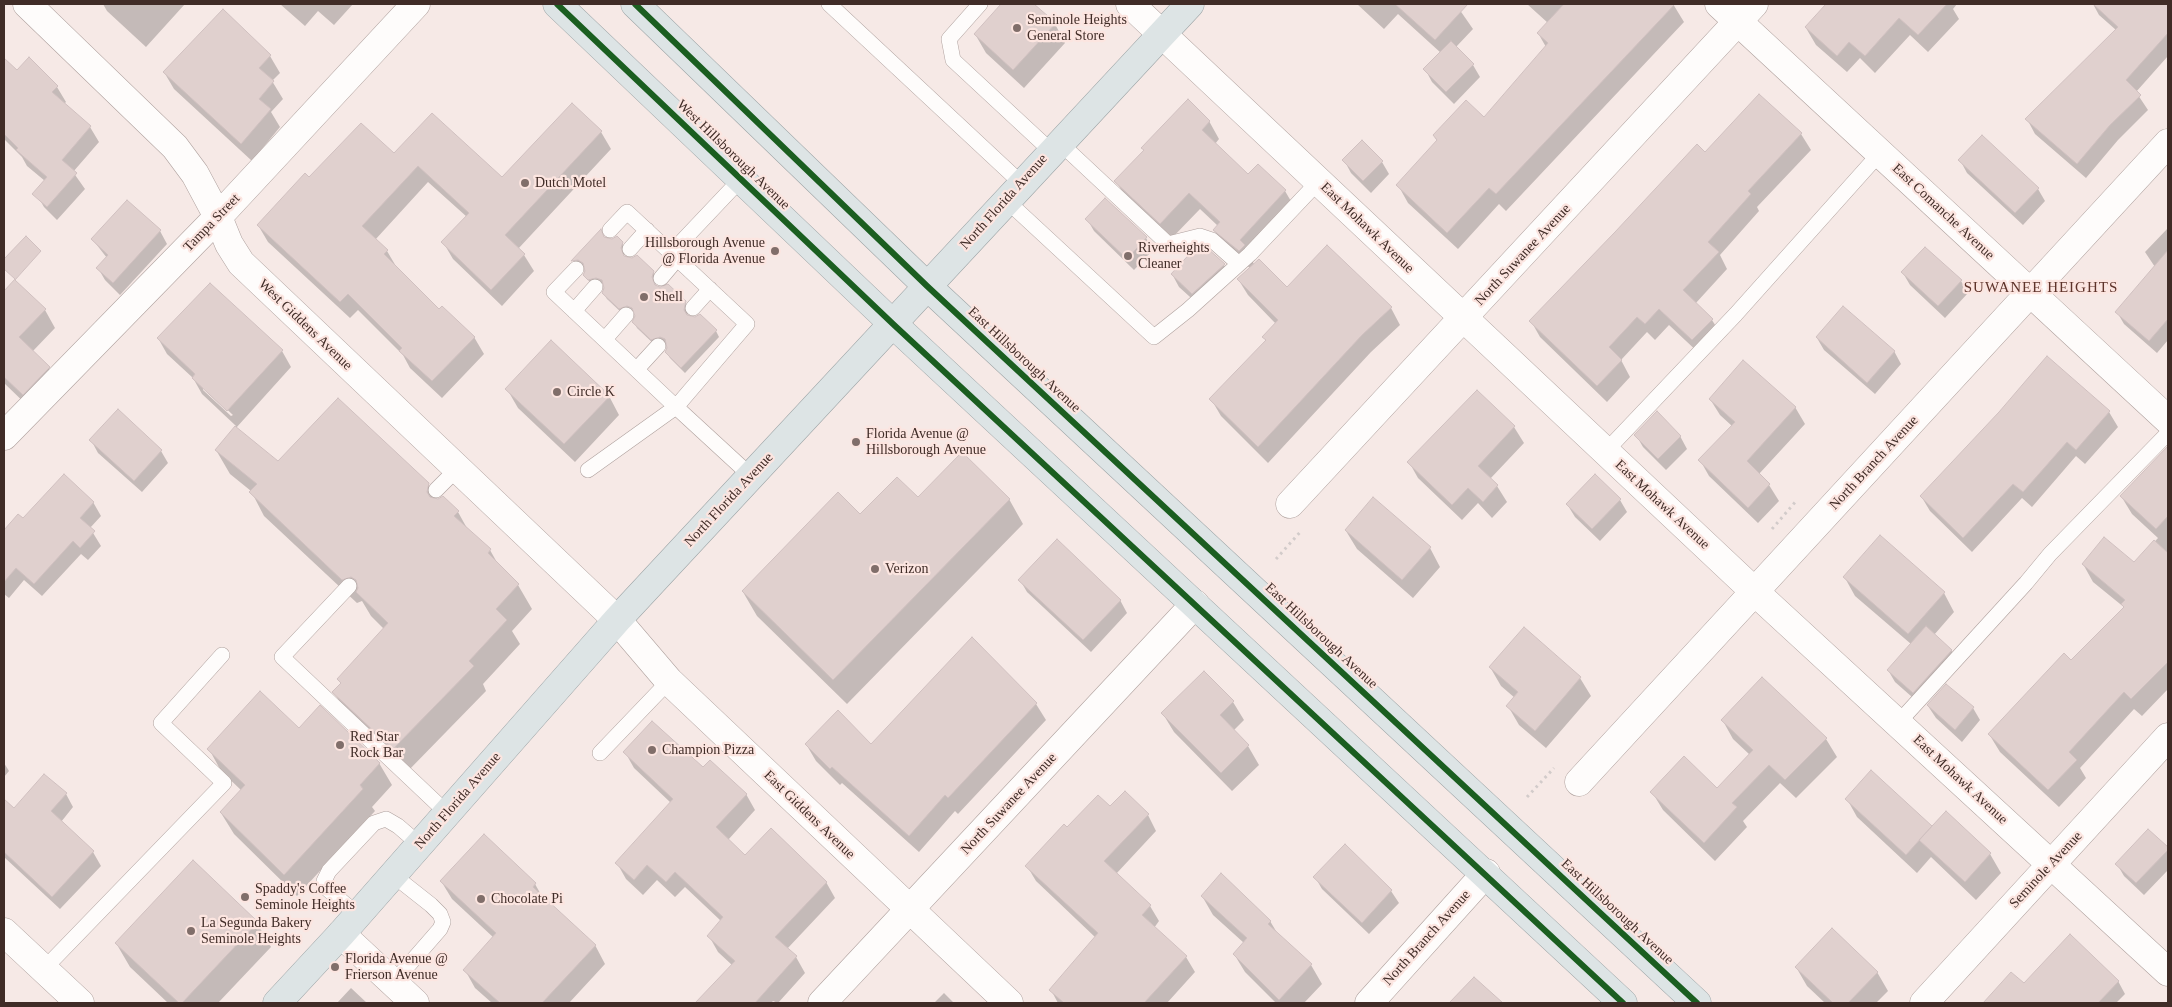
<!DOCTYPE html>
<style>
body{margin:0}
#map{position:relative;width:2172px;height:1007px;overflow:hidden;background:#f6e9e6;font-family:"Times New Roman",serif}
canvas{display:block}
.frame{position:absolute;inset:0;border:5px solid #402c27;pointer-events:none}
</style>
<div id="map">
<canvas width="2172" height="1007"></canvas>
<div class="frame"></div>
</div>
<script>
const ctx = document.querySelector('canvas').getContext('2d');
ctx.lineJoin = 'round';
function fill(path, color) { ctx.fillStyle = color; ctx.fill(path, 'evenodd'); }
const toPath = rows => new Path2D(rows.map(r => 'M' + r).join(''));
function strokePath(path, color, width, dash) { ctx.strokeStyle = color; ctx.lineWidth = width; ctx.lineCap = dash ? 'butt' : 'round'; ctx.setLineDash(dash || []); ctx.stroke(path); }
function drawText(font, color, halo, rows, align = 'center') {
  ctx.font = font + ' "Times New Roman",serif'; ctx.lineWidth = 4.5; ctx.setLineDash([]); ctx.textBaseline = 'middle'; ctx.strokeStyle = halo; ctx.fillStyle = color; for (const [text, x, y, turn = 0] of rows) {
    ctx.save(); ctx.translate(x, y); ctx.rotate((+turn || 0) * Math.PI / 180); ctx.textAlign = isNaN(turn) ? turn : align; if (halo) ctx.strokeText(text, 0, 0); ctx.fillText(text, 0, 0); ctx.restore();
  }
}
fill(toPath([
 [103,4,185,4,146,47,107,11],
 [280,4,353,4,334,25,318,11,305,26],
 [1003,4,1032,4,1055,24,1065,43,1024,88,986,53,975,34],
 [1357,4,1459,4,1457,6,1473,29,1456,47,1473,65,1480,77,1454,104,1432,82,1425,69,1441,53,1398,14,1384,29],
 [1527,4,1673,4,1684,22,1506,211,1499,204,1458,249,1408,203,1398,185,1437,141,1434,136,1484,119,1546,47,1538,33,1548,23],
 [1827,4,1957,4,1953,9,1959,19,1928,52,1910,35,1875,73,1860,58,1847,72,1816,45,1806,28],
 [2093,4,2168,4,2168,56,2136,92,2148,110,2118,140,2086,178,2035,134,2027,119,2116,30,2099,15],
 [223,11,270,56,280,73,272,81,283,99,271,112,280,127,252,161,174,89,164,72],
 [29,59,57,87,66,102,64,104,90,127,99,142,73,172,85,189,57,220,44,207,35,192,45,181,27,166,22,157,4,139,4,60,17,72],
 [1759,95,1801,134,1811,150,1757,207,1759,211,1720,255,1727,269,1695,304,1712,320,1722,336,1702,356,1669,325,1655,340,1647,332,1621,360,1630,377,1607,402,1540,337,1531,321,1705,153],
 [572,105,601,132,611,149,518,249,524,255,534,271,502,306,453,259,443,242,467,217,428,182,375,240,387,251,397,268,439,311,474,337,484,354,442,398,410,368,403,355,358,310,350,318,268,242,258,225,309,179,394,155,502,179],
 [1209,121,1219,139,1215,144,1248,176,1258,166,1285,191,1295,208,1250,257,1254,264,1287,288,1391,308,1400,325,1371,352,1268,463,1221,416,1211,399,1266,342,1264,337,1276,324,1248,295,1238,279,1250,268,1224,248,1214,230,1218,226,1200,209,1170,240,1126,198,1116,181],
 [1344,160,1382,162,1389,174,1371,193,1351,173],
 [1960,160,2038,189,2045,201,2023,225,1967,173],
 [1087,219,1146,238,1153,250,1134,270,1094,231],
 [2168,228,2168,340,2157,353,2124,324,2117,312,2155,267,2145,252],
 [160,231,167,244,120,295,105,280,98,268,107,258,93,240],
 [601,231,604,238,622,243,626,249,623,254,625,258,653,272,657,278,655,287,685,302,689,308,687,317,716,331,719,337,685,373,670,358,666,352,667,344,664,342,655,345,637,328,634,322,635,313,631,311,623,314,607,299,603,293,604,285,600,283,593,286,584,275,585,267,582,265,576,267,573,262],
 [1224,265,1231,277,1200,306,1179,287,1172,274],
 [1903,273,1961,281,1968,293,1945,318,1910,285],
 [15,281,45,310,55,328,32,352,49,368,59,385,33,411,4,383,4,292],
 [158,338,282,351,291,367,236,428,278,463,428,484,438,501,458,512,468,530,490,550,499,566,518,585,532,609,512,631,520,644,483,684,486,691,407,772,348,716,334,692,341,684,338,679,384,629,371,616,362,601,357,603,264,516,251,491,230,474,216,450,236,426,202,394,193,378,167,354],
 [203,387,233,415,231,416,203,390],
 [1817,338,1894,351,1901,364,1875,394,1824,350],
 [507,389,609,396,619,415,575,462,518,408],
 [1477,392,1514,427,1524,443,1490,479,1497,486,1507,502,1492,518,1478,503,1462,520,1418,478,1409,462],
 [1710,399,1795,407,1805,424,1759,474,1769,485,1779,501,1758,523,1709,476,1700,460,1732,426,1720,415],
 [118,411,161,451,168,463,142,492,98,453,91,440],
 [2109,412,2118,427,2085,464,2076,456,2032,507,2022,498,1972,552,1930,511,1921,496],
 [1636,435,1680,436,1687,449,1666,470,1643,447],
 [2161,456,2168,462,2168,689,2142,716,2134,709,2080,768,2086,778,2059,807,2000,752,1989,734,2071,661,2125,608,2093,582,2083,564,2134,564,2158,538,2132,514,2121,496],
 [918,499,1009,499,1023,524,847,704,757,616,743,592,860,516],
 [1620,500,1627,512,1600,541,1575,517,1567,504],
 [93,502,101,516,90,528,101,546,88,560,81,554,42,596,24,580,9,598,4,594,4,531,18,516,23,520],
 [1346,531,1430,548,1440,567,1413,598,1357,549],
 [1845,578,1944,593,1954,612,1934,635,1951,650,1959,663,1920,704,1895,682,1888,670,1911,644,1855,596],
 [1020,580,1120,600,1127,613,1091,652,1027,592],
 [1490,667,1580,678,1591,696,1546,748,1519,725,1508,706,1515,698,1501,686],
 [1233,702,1244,720,1233,731,1248,746,1259,765,1232,791,1174,732,1163,714],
 [1036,704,1046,720,958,814,955,811,919,852,842,783,840,785,816,761,806,744,871,746],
 [1928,706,1973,708,1980,720,1962,742,1936,718],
 [1723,721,1826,739,1837,757,1796,798,1780,783,1743,821,1747,827,1715,861,1663,810,1652,792,1717,790,1750,755,1733,739],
 [299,729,379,763,392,785,372,807,375,811,297,896,234,834,221,813,242,791,221,771,209,749],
 [625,752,703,769,746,794,755,810,728,840,745,856,826,882,835,898,787,949,796,957,805,973,778,1003,773,1001,771,1003,697,1003,732,965,718,952,709,936,721,921,685,887,675,897,657,880,643,895,626,879,617,863,671,803,634,768],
 [4,763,9,771,4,777],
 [66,794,73,807,61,822,93,852,101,866,60,909,4,857,4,801,14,810],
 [1847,799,1932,828,1946,813,1990,854,2001,873,1976,900,1931,857,1917,873,1857,817],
 [1111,808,1148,815,1156,831,1116,874,1150,906,1159,921,1154,928,1186,957,1195,972,1167,1003,1058,1003,1051,990,1096,938,1036,881,1027,866,1067,829],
 [2148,830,2168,849,2168,870,2144,895,2124,876,2117,864],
 [484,836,535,884,544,900,595,945,605,964,569,1003,492,1003,475,988,465,970,494,938,452,899,441,881],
 [1315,877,1391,891,1399,903,1369,934,1322,889],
 [1202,896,1270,921,1279,936,1311,965,1322,984,1304,1003,1276,1003,1245,972,1234,954,1244,943,1213,915],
 [257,923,271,947,218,1003,168,1003,130,967,116,943],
 [1796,967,1877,972,1888,991,1876,1003,1825,1003,1807,986],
 [2011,973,2024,985,2118,981,2125,994,2116,1003,1985,1003],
 [1474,979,1501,1003,1451,1003],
 [351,988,367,1003,337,1003],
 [944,993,954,1003,934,1003]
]), '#0003');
const building = toPath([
 [1001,4,1034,4,1056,23,1013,70,974,34,1001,4],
 [1395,4,1468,4,1435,40,1395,4],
 [1564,4,1675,4,1496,194,1489,188,1447,233,1396,185,1437,140,1433,135,1466,100,1484,117,1548,43,1537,33,1564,4],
 [1826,4,1947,4,1918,35,1899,18,1865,56,1849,42,1837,56,1805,27,1826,4],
 [2093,4,2168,4,2168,33,2126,80,2141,95,2110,125,2077,164,2025,119,2118,27,2093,4],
 [223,9,271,55,259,68,274,81,259,99,271,109,241,144,163,72,223,9],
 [1451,41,1474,64,1446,92,1423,69,1451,41],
 [29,57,58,86,52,92,91,126,62,160,77,173,47,207,32,194,47,177,16,150,18,148,4,134,4,58,17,70,29,57],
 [1759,94,1802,133,1748,191,1751,194,1708,242,1719,252,1683,290,1713,319,1692,340,1659,309,1645,324,1637,317,1609,347,1622,360,1597,386,1529,321,1615,232,1697,144,1705,152,1759,94],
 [1188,99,1210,121,1202,130,1248,174,1258,164,1286,190,1240,240,1245,245,1239,251,1213,230,1220,222,1189,193,1160,224,1114,181,1144,150,1141,148,1188,99],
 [572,103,602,131,505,235,525,254,491,290,441,242,469,213,418,166,362,226,388,250,384,254,439,309,442,306,475,337,432,381,399,351,402,348,348,294,340,302,257,225,305,173,309,177,361,123,394,153,432,113,502,177,572,103],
 [1982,135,2039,188,2015,213,1958,160,1982,135],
 [1362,140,1383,161,1363,181,1342,160,1362,140],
 [1105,198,1147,237,1127,259,1085,219,1105,198],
 [127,200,161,230,113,283,96,268,108,255,91,239,127,200],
 [601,229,604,237,612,239,617,236,623,242,621,248,624,256,632,258,637,255,654,271,652,277,655,285,660,287,668,284,686,301,684,310,687,315,695,317,700,314,717,330,681,368,665,352,667,348,665,339,660,337,651,340,632,322,635,316,632,308,627,306,619,309,602,293,604,288,602,280,596,278,588,280,583,275,585,271,583,263,578,260,571,261,601,229],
 [26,236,41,251,15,280,46,309,19,337,50,367,23,395,4,377,4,291,15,279,4,269,4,259,26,236],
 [1327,245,1392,307,1362,335,1258,447,1209,399,1266,340,1262,337,1278,320,1237,279,1259,259,1287,287,1327,245],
 [1197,246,1207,248,1225,264,1192,294,1171,274,1197,246],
 [1925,247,1962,280,1938,306,1901,272,1925,247],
 [2168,250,2168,319,2149,341,2115,312,2168,250],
 [210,283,283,350,227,411,192,378,195,374,157,338,210,283],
 [1843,306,1895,351,1867,383,1816,337,1843,306],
 [551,340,610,396,564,444,505,389,551,340],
 [2047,356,2110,411,2076,450,2067,442,2023,492,2013,484,1963,538,1920,496,1999,412,2047,356],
 [1743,360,1796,407,1747,461,1770,484,1748,508,1698,460,1735,422,1709,399,1743,360],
 [1477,390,1515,426,1478,466,1498,485,1483,502,1468,488,1452,505,1407,462,1477,390],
 [338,398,429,483,427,492,430,497,438,499,443,496,459,511,454,516,491,549,488,553,519,584,496,609,507,620,469,661,474,666,393,749,332,692,341,683,337,679,388,623,356,592,358,588,356,580,351,577,342,580,249,492,257,484,215,450,235,426,278,461,338,398],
 [118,409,162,450,134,481,89,440,118,409],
 [1657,411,1681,436,1658,459,1634,435,1657,411],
 [2168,446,2168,516,2156,529,2120,496,2168,446],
 [962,452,1010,499,833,680,742,591,838,492,860,514,897,477,918,497,962,452],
 [64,474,94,502,80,518,95,531,80,548,73,541,34,584,16,568,4,582,4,530,18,514,23,518,64,474],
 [1595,474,1621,499,1592,529,1566,504,1595,474],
 [1373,497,1431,547,1402,580,1345,530,1373,497],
 [1880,535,1945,592,1908,634,1843,577,1880,535],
 [2104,537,2134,562,2154,540,2168,553,2168,662,2131,699,2124,692,2069,752,2077,760,2048,790,1988,734,2064,653,2071,660,2124,607,2121,604,2125,600,2082,564,2104,537],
 [1057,539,1121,600,1083,640,1018,580,1057,539],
 [1926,626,1952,650,1913,693,1887,670,1926,626],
 [1524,627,1581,677,1535,731,1506,706,1518,692,1489,667,1524,627],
 [972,637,1037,703,948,798,945,795,909,836,832,767,830,769,805,744,838,710,871,744,972,637],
 [1204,671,1234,701,1220,715,1249,745,1221,773,1161,713,1204,671],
 [1762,677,1827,738,1785,780,1769,765,1732,803,1737,807,1704,843,1650,792,1684,756,1717,788,1753,750,1721,720,1762,677],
 [1946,684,1974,707,1955,730,1927,705,1946,684],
 [260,691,299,728,320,705,380,763,360,785,363,789,284,875,220,812,245,785,207,749,260,691],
 [652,721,703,767,710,760,747,794,716,827,745,855,771,828,827,882,775,937,797,956,755,1003,695,1003,735,961,707,936,723,917,675,872,666,882,647,865,634,880,615,863,673,799,623,752,652,721],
 [1871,770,1932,826,1906,855,1845,799,1871,770],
 [44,774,67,793,51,811,94,851,52,897,4,852,4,799,14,808,44,774],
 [1125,791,1149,814,1104,861,1151,905,1142,915,1187,956,1144,1003,1064,1003,1049,990,1098,933,1025,866,1064,824,1067,827,1098,795,1110,806,1125,791],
 [1946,811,1991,853,1965,882,1919,840,1946,811],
 [2148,829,2168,847,2168,850,2136,883,2115,864,2148,829],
 [484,834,536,883,533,887,596,945,542,1003,500,1003,463,970,496,933,440,881,484,834],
 [1345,844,1392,890,1362,923,1313,877,1345,844],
 [193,860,258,922,182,1003,179,1003,115,943,193,860],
 [1221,873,1271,921,1268,924,1312,964,1279,1000,1233,954,1247,938,1201,896,1221,873],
 [1832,928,1878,972,1848,1003,1833,1003,1795,967,1832,928],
 [2070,934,2119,981,2098,1003,1983,1003,2011,972,2024,983,2070,934],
 [1474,977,1503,1003,1449,1003,1474,977]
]);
fill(building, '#e0d0ce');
strokePath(building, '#d0c0c0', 1);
const service = toPath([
 [829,4,1021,183],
 [980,4,949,39,953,60,1051,151],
 [1059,142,1168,244,1200,236,1212,240,1239,264],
 [741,179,671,253,747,324,676,407,751,476],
 [1006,200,1154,337,1188,310,1250,254,1318,182],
 [610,230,627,212,671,253],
 [630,249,647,230],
 [576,269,554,292,676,407,588,470],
 [661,278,677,259],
 [693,308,710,289],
 [574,311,595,287],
 [605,339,626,315],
 [637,369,658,346],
 [1605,452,1736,314,1880,153],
 [436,490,457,469],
 [349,586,282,657,447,813],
 [1898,723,2026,583,2050,554,2168,433],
 [600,753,669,681],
 [358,915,325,887,324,881,329,871,374,823,386,819,398,826,420,845],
 [44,969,224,783,161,723,222,655],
 [393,983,440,929,443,922,440,914,431,905,393,875]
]);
const minor = toPath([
 [27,4,175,147,195,174,218,217,229,244,241,263,617,620,669,681,1009,1003],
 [1130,4,1755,592,2168,972],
 [1719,4,2168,420],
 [4,436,218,217,416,4],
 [1290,504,1754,4],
 [1579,782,2168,143],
 [4,932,80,1003],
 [341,934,415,1003],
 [822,1003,1195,604],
 [1369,1003,1486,873],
 [1924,1003,2168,737]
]);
const primary = toPath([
 [557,4,893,324,1623,1003],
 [635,4,927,286,1697,1003],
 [277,1003,341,934,617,620,1190,4]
]);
strokePath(service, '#aea09d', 16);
strokePath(minor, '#aea09d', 29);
strokePath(primary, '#9ca4a6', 29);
strokePath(toPath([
 [1772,529,1797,500],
 [1276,559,1302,530],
 [1527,797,1554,768]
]), '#d2cbca', 3, [2.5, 4]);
strokePath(service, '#fefcfb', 15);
strokePath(minor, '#fefcfb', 28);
strokePath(primary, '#dde4e5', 28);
strokePath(toPath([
 [557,4,893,324,1623,1003],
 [635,4,927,286,1697,1003]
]), '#1b5e20', 6);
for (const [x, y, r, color] of [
 [1017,28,5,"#806e6a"],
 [525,183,5,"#806e6a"],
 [775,251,5,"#806e6a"],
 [1128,256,5,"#806e6a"],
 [644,297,5,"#806e6a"],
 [557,392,5,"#806e6a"],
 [856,442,5,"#806e6a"],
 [875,569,5,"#806e6a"],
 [340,745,5,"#806e6a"],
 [652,750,5,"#806e6a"],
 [245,897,5,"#806e6a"],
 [481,899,5,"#806e6a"],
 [191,931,5,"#806e6a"],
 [335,967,5,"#806e6a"]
]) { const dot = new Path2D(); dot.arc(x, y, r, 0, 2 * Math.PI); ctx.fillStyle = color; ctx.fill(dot); strokePath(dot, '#fce5e0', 2); }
drawText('14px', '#402c27', '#fce5e0', [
 ["Seminole Heights",1027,20],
 ["General Store",1027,36],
 ["Dutch Motel",535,183],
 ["Hillsborough Avenue",765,243,"right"],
 ["@ Florida Avenue",765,259,"right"],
 ["Riverheights",1138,248],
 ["Cleaner",1138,264],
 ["Shell",654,297],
 ["Circle K",567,392],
 ["Florida Avenue @",866,434],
 ["Hillsborough Avenue",866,450],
 ["Verizon",885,569],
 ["Red Star",350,737],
 ["Rock Bar",350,753],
 ["Champion Pizza",662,750],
 ["Spaddy's Coffee",255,889],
 ["Seminole Heights",255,905],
 ["Chocolate Pi",491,899],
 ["La Segunda Bakery",201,923],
 ["Seminole Heights",201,939],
 ["Florida Avenue @",345,959],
 ["Frierson Avenue",345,975]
], 'left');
drawText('14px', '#402c27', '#fce5e0', [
 ["West Hillsborough Avenue",733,155,44],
 ["North Florida Avenue",1004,202,-48],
 ["East Comanche Avenue",1943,212,43],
 ["Tampa Street",212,223,-46],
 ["East Mohawk Avenue",1367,228,44],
 ["North Suwanee Avenue",1523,255,-47],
 ["West Giddens Avenue",305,325,44],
 ["East Hillsborough Avenue",1024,360,43],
 ["North Branch Avenue",1874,463,-47],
 ["North Florida Avenue",729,500,-47],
 ["East Mohawk Avenue",1662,505,43],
 ["East Hillsborough Avenue",1321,636,43],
 ["East Mohawk Avenue",1960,780,43],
 ["North Florida Avenue",458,801,-49],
 ["North Suwanee Avenue",1009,804,-47],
 ["East Giddens Avenue",809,815,44],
 ["Seminole Avenue",2046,870,-47],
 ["East Hillsborough Avenue",1617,912,43],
 ["North Branch Avenue",1427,938,-48]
]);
ctx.letterSpacing = '1px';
drawText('15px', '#5e332a', '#fce5e0', [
 ["SUWANEE HEIGHTS",2041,288]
]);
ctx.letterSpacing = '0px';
</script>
